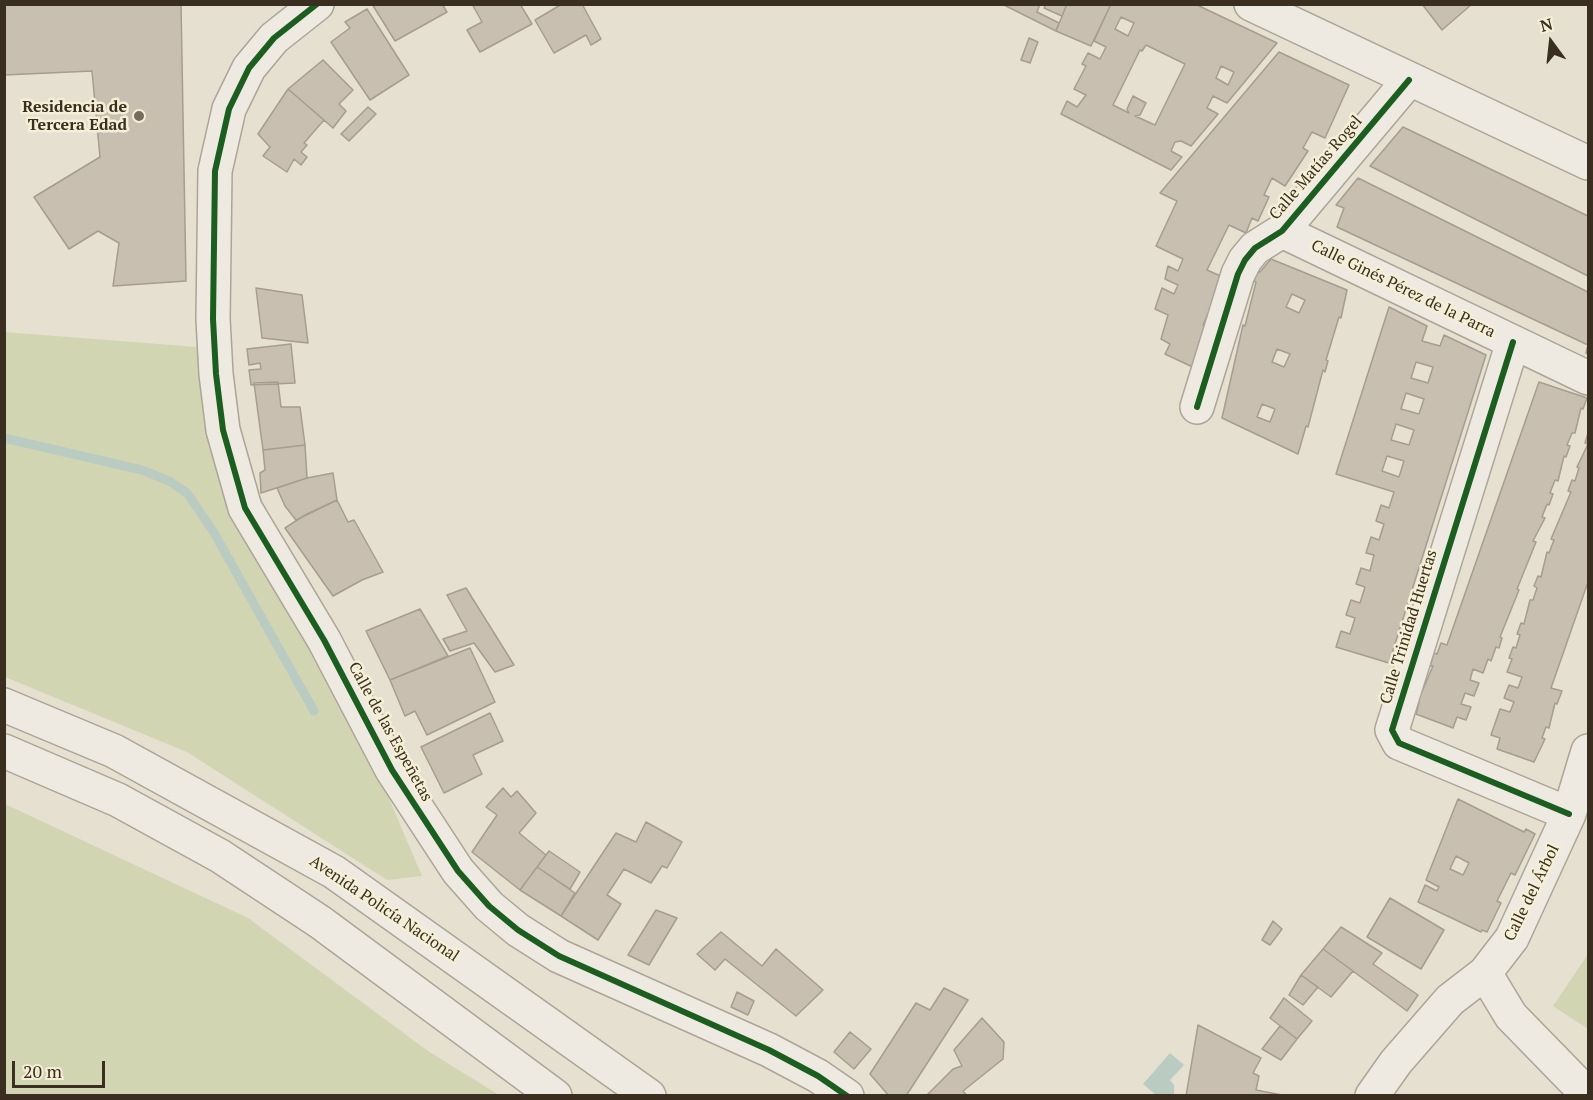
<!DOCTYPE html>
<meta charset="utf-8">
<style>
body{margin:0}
#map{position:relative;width:1593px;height:1100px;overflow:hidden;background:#e5e0d0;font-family:"PT Serif",serif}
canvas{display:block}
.frame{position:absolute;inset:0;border:6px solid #3a2e20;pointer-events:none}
.north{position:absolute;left:1521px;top:12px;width:60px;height:60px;-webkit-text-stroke:4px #f5efd6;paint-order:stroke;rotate:345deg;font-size:16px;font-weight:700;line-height:24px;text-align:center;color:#3a2e20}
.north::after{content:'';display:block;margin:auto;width:21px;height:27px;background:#3a2e20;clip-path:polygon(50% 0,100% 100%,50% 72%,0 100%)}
.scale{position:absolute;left:12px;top:1061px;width:93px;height:27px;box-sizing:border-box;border:3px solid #3a2e20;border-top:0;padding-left:8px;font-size:18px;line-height:21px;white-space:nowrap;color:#3a2e20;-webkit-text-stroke:4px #f5efd6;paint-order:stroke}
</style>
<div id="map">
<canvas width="1593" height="1100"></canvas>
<div class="frame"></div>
<div class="north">N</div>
<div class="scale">20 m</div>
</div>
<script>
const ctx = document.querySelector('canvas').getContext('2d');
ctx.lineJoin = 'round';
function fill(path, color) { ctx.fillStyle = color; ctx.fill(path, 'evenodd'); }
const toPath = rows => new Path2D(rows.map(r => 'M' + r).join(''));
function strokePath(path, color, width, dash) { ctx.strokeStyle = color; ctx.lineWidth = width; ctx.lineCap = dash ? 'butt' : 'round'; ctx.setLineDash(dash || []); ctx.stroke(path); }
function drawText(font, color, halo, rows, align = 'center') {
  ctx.font = font + ' "PT Serif",serif'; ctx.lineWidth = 5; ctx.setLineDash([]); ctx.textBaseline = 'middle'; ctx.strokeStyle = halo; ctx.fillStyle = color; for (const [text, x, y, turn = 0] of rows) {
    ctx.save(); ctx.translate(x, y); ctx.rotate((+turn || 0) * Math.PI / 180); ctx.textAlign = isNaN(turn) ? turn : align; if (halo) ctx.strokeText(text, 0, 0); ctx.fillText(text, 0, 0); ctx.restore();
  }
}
fill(toPath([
 [4,332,197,347,422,876,387,880,187,752,5,677],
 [5,804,248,918,428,1051,499,1095,5,1095],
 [1588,954,1588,1029,1553,1006]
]), '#d2d5b2');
fill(toPath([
 [1170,1053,1184,1065,1170,1080,1174,1085,1174,1093,1173,1095,1156,1095,1143,1084]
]), '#bacbc2');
strokePath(toPath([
 [4,438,142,470,169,481,187,493,213,531,314,711]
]), '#bacbc2', 9);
const building = toPath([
 [4,4,181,4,186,281,113,286,119,243,98,231,69,249,34,197,100,157,92,71,4,75,4,4],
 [372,4,442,4,447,12,395,41,372,4],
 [472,4,520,4,532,24,480,52,467,30,482,22,472,4],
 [562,4,582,4,601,39,591,45,586,35,554,53,535,20,562,4],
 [1002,4,1040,4,1037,12,1059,23,1056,31,1002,4],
 [1046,4,1067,4,1062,16,1044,8,1046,4],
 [1067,4,1111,4,1091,46,1056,31,1067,4],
 [1111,4,1195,4,1277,43,1227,103,1213,96,1207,108,1218,114,1191,146,1181,141,1175,142,1171,151,1182,157,1171,170,1061,114,1067,101,1077,107,1086,95,1074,89,1086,66,1082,64,1088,53,1100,59,1106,47,1094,41,1111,4],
 [1121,17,1134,23,1128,36,1115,29,1121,17],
 [1146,45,1185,64,1155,125,1135,116,1140,115,1146,103,1133,96,1127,109,1129,113,1113,105,1140,50,1142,51,1146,45],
 [1221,66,1234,72,1228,85,1216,78,1221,66],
 [1422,4,1472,4,1442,30,1422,4],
 [367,9,409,75,370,100,331,42,350,28,345,22,367,9],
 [1029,38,1038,42,1030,63,1021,60,1029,38],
 [1279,52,1349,85,1325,138,1312,132,1303,148,1308,151,1285,186,1272,178,1264,195,1269,197,1258,221,1252,218,1246,233,1229,225,1207,270,1225,278,1203,325,1208,327,1199,370,1165,354,1170,344,1161,339,1168,315,1155,309,1162,288,1174,294,1178,285,1165,279,1168,266,1178,271,1183,259,1156,246,1177,201,1160,193,1279,52],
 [323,60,353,90,339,104,346,111,333,128,288,89,323,60],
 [288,89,324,120,304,143,307,145,301,152,307,157,301,165,294,159,287,172,263,156,270,147,258,134,288,89],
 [368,107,376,114,349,141,341,134,368,107],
 [1403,127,1588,216,1588,276,1370,166,1403,127],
 [1358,178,1588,292,1588,354,1586,353,1588,345,1337,227,1344,208,1336,205,1358,178],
 [1271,259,1347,290,1341,318,1339,317,1326,360,1328,361,1325,372,1323,370,1308,427,1306,426,1298,454,1222,418,1243,325,1245,326,1256,282,1254,281,1256,271,1260,272,1271,259],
 [1292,294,1305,300,1299,313,1286,307,1292,294],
 [1277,349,1290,354,1284,367,1272,362,1277,349],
 [1262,404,1275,409,1270,422,1257,417,1262,404],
 [256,288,302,295,308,343,262,338,256,288],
 [1389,307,1427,326,1422,341,1440,346,1444,335,1486,355,1389,663,1336,647,1341,631,1350,634,1355,618,1346,615,1351,600,1360,603,1365,587,1356,584,1361,568,1370,571,1374,555,1366,553,1371,537,1379,540,1384,524,1376,521,1381,505,1389,508,1394,492,1336,474,1389,307],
 [1416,362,1433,367,1428,383,1411,378,1416,362],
 [1406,393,1424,399,1419,414,1401,409,1406,393],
 [1396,424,1414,430,1409,445,1391,440,1396,424],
 [1387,456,1404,461,1399,477,1382,471,1387,456],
 [291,344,295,383,251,385,249,370,261,369,260,363,249,365,247,349,291,344],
 [278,382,281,407,300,407,305,445,263,450,254,383,278,382],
 [1539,382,1587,398,1583,409,1581,408,1575,433,1572,433,1567,445,1570,446,1566,457,1564,456,1558,481,1555,480,1550,493,1553,494,1549,505,1547,504,1542,517,1545,518,1533,541,1536,542,1517,589,1519,590,1500,637,1502,638,1499,648,1496,647,1491,661,1488,659,1483,673,1473,669,1470,680,1479,683,1474,696,1465,693,1461,704,1471,707,1466,720,1457,717,1453,728,1416,714,1419,703,1417,703,1433,666,1430,666,1434,653,1437,654,1441,643,1447,645,1539,382],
 [1588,433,1588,582,1551,688,1562,691,1557,704,1555,703,1549,728,1546,727,1542,738,1545,739,1534,762,1497,749,1500,738,1491,735,1500,709,1510,712,1514,702,1504,698,1509,685,1518,688,1522,677,1507,672,1512,659,1509,658,1513,647,1516,648,1520,635,1517,634,1521,623,1524,624,1530,600,1533,600,1537,588,1534,586,1538,576,1541,577,1547,552,1549,553,1554,540,1551,539,1571,492,1568,491,1572,480,1575,481,1579,468,1577,467,1588,444,1585,443,1588,433],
 [305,445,307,478,261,493,260,473,265,470,263,450,305,445],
 [333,473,337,500,296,520,285,506,277,488,307,478,333,473],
 [337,500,348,522,354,520,383,572,362,580,333,596,285,528,305,515,337,500],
 [466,588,514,665,495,672,474,643,450,651,443,639,467,631,447,595,466,588],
 [420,609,448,656,390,680,366,631,420,609],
 [470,648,495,702,427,735,415,711,405,716,390,680,470,648],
 [490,713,503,741,473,755,482,774,444,793,421,747,490,713],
 [503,788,511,797,517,791,536,813,519,833,546,855,520,890,472,852,497,815,486,807,503,788],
 [1458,799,1524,832,1526,829,1535,834,1515,875,1511,873,1497,901,1501,903,1487,932,1482,930,1481,932,1418,902,1425,885,1437,891,1439,887,1426,880,1458,799],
 [1456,856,1469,863,1463,875,1450,869,1456,856],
 [646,822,682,842,667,868,662,866,651,883,624,869,607,895,621,904,598,940,561,916,616,833,636,842,646,822],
 [549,851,580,872,570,889,537,867,549,851],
 [537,867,575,893,561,916,520,890,537,867],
 [1390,898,1444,930,1421,969,1367,937,1390,898],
 [656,910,677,918,649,965,628,955,656,910],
 [1273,921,1282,929,1270,945,1262,940,1273,921],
 [1341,927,1382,953,1373,964,1418,995,1407,1011,1323,949,1341,927],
 [721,932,762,966,776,949,823,990,796,1016,725,959,715,970,697,954,721,932],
 [1323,949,1353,971,1331,997,1301,975,1323,949],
 [1301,975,1318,987,1303,1005,1289,995,1301,975],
 [944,988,968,1000,906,1096,889,1096,870,1074,916,1003,930,1010,944,988],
 [737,992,754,1001,748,1015,731,1007,737,992],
 [1284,998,1312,1021,1297,1039,1270,1018,1284,998],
 [982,1018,1004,1042,1003,1059,963,1091,967,1096,926,1096,953,1069,962,1066,954,1050,982,1018],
 [1198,1025,1261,1058,1253,1073,1259,1076,1256,1090,1287,1096,1186,1096,1198,1025],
 [1280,1026,1297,1039,1281,1060,1262,1049,1280,1026],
 [850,1032,871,1049,854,1069,834,1052,850,1032]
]);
fill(building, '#c9bfb1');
strokePath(building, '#a69c8f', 1.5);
const minor = toPath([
 [317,4,274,38,249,68,229,109,215,171,213,319,216,374,223,430,245,508,324,640,392,770,458,871,489,906,518,930,559,956,769,1050,818,1076,847,1096],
 [1282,231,1588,378],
 [1513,342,1392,730,1399,743,1569,814],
 [1197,407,1238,274,1245,260,1255,248,1282,231,1409,80],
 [1485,973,1511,1016,1588,1095],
 [1372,1096,1396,1062,1450,1000,1485,973,1512,938,1569,814,1588,751]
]);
const tertiary = toPath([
 [1251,4,1588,163],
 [4,705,114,751,334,872,649,1096],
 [4,751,118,800,220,856,320,922,555,1096]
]);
strokePath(minor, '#aba598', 36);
strokePath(tertiary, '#aba598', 36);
strokePath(minor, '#eeeae1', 33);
strokePath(tertiary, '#eeeae1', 33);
strokePath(toPath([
 [317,4,274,38,249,68,229,109,215,171,213,319,216,374,223,430,245,508,324,640,392,770,458,871,489,906,518,930,559,956,769,1050,818,1076,847,1096],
 [1513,342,1392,730,1399,743,1569,814],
 [1197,407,1238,274,1245,260,1255,248,1282,231,1409,80]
]), '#1b5e20', 6);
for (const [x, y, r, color] of [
 [139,116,6,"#766c5e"]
]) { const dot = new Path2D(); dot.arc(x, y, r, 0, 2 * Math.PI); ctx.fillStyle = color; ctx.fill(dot); strokePath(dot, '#f5efd6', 2); }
drawText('bold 16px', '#3a2e20', '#f5efd6', [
 ["Residencia de",127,107],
 ["Tercera Edad",127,125]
], 'right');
drawText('16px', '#3a2e20', '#f5efd6', [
 ["Calle Matías Rogel",1316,168,-49],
 ["Calle Ginés Pérez de la Parra",1403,289,26],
 ["Calle Trinidad Huertas",1409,627,-73],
 ["Calle de las Espeñetas",390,732,61],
 ["Calle del Árbol",1532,893,-64],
 ["Avenida Policía Nacional",384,909,34]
]);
</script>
